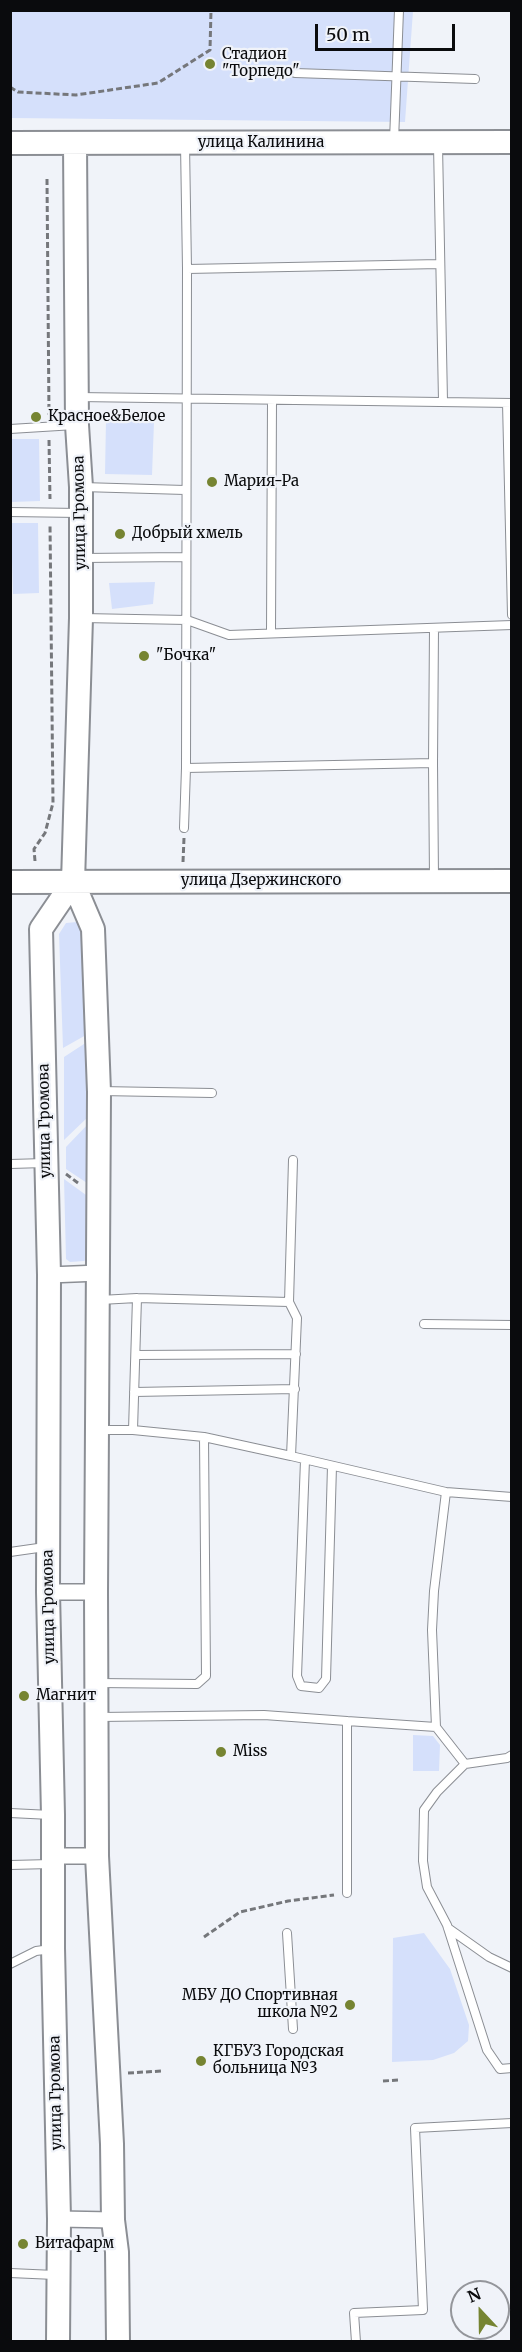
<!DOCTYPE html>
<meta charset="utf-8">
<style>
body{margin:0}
#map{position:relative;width:522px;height:2352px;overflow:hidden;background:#f0f3f9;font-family:Merriweather,serif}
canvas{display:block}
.frame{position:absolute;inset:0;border:12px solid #0a0b0d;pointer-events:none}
.north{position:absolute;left:450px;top:2280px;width:60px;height:60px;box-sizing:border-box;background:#f0f3f9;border:2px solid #94969b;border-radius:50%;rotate:338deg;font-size:16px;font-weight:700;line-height:24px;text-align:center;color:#0a0b0d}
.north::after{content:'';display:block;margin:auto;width:21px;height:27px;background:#768432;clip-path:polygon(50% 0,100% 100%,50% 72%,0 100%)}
.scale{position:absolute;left:315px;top:24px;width:140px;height:27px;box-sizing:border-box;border:3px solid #0a0b0d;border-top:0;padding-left:8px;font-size:18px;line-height:21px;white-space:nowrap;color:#0a0b0d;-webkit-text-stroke:4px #f0f3f9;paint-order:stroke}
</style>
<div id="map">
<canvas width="522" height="2352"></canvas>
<div class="frame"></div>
<div class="north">N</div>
<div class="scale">50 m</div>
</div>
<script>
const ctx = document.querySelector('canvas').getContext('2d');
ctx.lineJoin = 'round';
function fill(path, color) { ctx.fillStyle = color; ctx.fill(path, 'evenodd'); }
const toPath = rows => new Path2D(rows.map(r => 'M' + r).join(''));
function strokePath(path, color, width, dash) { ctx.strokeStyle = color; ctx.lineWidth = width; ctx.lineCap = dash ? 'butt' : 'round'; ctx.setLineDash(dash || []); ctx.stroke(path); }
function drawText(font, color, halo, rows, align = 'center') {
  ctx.font = font + ' Merriweather,serif'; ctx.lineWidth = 4.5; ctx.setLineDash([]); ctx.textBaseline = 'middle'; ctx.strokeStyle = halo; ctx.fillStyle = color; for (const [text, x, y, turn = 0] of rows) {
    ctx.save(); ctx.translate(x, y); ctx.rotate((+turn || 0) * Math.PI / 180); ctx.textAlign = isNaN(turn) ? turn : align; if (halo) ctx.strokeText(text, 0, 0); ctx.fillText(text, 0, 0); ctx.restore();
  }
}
fill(toPath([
 [10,11,413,11,405,122,11,118],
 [106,420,154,422,152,475,105,474],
 [11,439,39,439,40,501,11,502],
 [11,523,38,523,39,593,13,594],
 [155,582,153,604,112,609,109,583],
 [77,922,83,931,86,1035,63,1048,59,934,66,923],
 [87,1042,89,1116,64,1140,64,1057],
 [89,1123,90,1185,66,1169,66,1147],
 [64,1179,86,1195,90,1257,84,1261,70,1262,66,1259],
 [413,1735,433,1736,440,1745,439,1771,413,1771],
 [424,1933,450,1969,469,2025,468,2041,454,2053,433,2060,392,2062,393,1938]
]), '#d5e0fb');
const lane = toPath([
 [295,73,475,79],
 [394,141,399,10],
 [185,144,187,269,186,768,433,763,434,628],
 [438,145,443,401],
 [187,269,440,264],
 [78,397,512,403],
 [507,403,512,615],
 [10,429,75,425],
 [82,487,185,490],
 [10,512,79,513],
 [83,558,185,557],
 [83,618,187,620,229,635,512,625],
 [271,633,272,400],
 [433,763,434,879],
 [184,828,186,768],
 [100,1091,212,1093],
 [10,1164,45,1163],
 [100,1300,137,1298,289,1302,293,1160],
 [289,1302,297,1318,291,1456,446,1492,512,1497],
 [424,1324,512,1325],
 [136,1355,296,1354],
 [134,1392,295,1389],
 [98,1430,133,1430,137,1298],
 [133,1430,204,1437,291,1456],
 [305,1460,297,1676,301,1686,319,1688,326,1679,332,1466],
 [446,1492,434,1591,432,1630,436,1727,465,1764],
 [10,1552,45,1547],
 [98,1683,197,1684,206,1676,204,1437],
 [99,1717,264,1715,347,1721,347,1893],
 [347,1721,436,1727],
 [512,1755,507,1758,465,1764,437,1792,424,1810,423,1861,427,1887,447,1925,487,2050,500,2069,512,2068],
 [10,1813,51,1815],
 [10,1865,51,1864],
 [448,1928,489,1957,512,1968],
 [287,1933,293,2029],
 [10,1964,36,1951,51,1949],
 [10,2273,55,2275],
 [356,2342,354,2313,423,2310,415,2128,512,2123]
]);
const street = toPath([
 [49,1275,99,1273],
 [48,1592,96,1592],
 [52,1856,97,1856],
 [59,2219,113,2220]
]);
const secondary = toPath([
 [10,143,512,142],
 [75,143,77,425,81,487,81,618,73,882,93,929,99,1092,96,1592,97,1856,112,2144,113,2220,117,2252,118,2342],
 [10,882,512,881],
 [58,2342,59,2219,53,1948,53,1815,48,1592,49,1275,41,929,73,882]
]);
strokePath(lane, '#8b8e94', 10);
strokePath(street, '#8b8e94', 18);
strokePath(secondary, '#8b8e94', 26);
strokePath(toPath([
 [10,87,18,92,76,95,158,83,210,50,211,10],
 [47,179,49,415],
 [49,440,50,499],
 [35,861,34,849,45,833,53,803,50,524],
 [183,862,184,838],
 [66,1174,78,1183],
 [204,1937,240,1912,288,1901,334,1895],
 [128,2073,162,2071],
 [383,2081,399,2080]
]), '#75777b', 3, [6, 3]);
strokePath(lane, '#fff', 8);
strokePath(street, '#fff', 15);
strokePath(secondary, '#fff', 22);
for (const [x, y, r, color] of [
 [210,64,6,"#768432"],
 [36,417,6,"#768432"],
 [212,482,6,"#768432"],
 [120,534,6,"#768432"],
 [144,656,6,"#768432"],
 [24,1696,6,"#768432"],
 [221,1752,6,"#768432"],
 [350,2005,6,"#768432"],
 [201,2061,6,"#768432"],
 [23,2244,6,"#768432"]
]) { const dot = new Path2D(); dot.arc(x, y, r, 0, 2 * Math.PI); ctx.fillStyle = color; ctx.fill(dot); strokePath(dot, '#f0f3f9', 2); }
drawText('15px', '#0a0b0d', '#f0f3f9', [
 ["Стадион",222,55],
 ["\"Торпедо\"",222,72],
 ["Красное&Белое",48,417],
 ["Мария-Ра",224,482],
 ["Добрый хмель",132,534],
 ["\"Бочка\"",156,656],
 ["Магнит",36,1696],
 ["Miss",233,1752],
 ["МБУ ДО Спортивная",338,1996,"right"],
 ["школа №2",338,2013,"right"],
 ["КГБУЗ Городская",213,2052],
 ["больница №3",213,2069],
 ["Витафарм",35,2244]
], 'left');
drawText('15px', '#0a0b0d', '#f0f3f9', [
 ["улица Калинина",261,143],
 ["улица Громова",80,513,-91],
 ["улица Дзержинского",261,881],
 ["улица Громова",45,1121,-91],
 ["улица Громова",49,1607,-91],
 ["улица Громова",56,2093,-91]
]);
</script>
